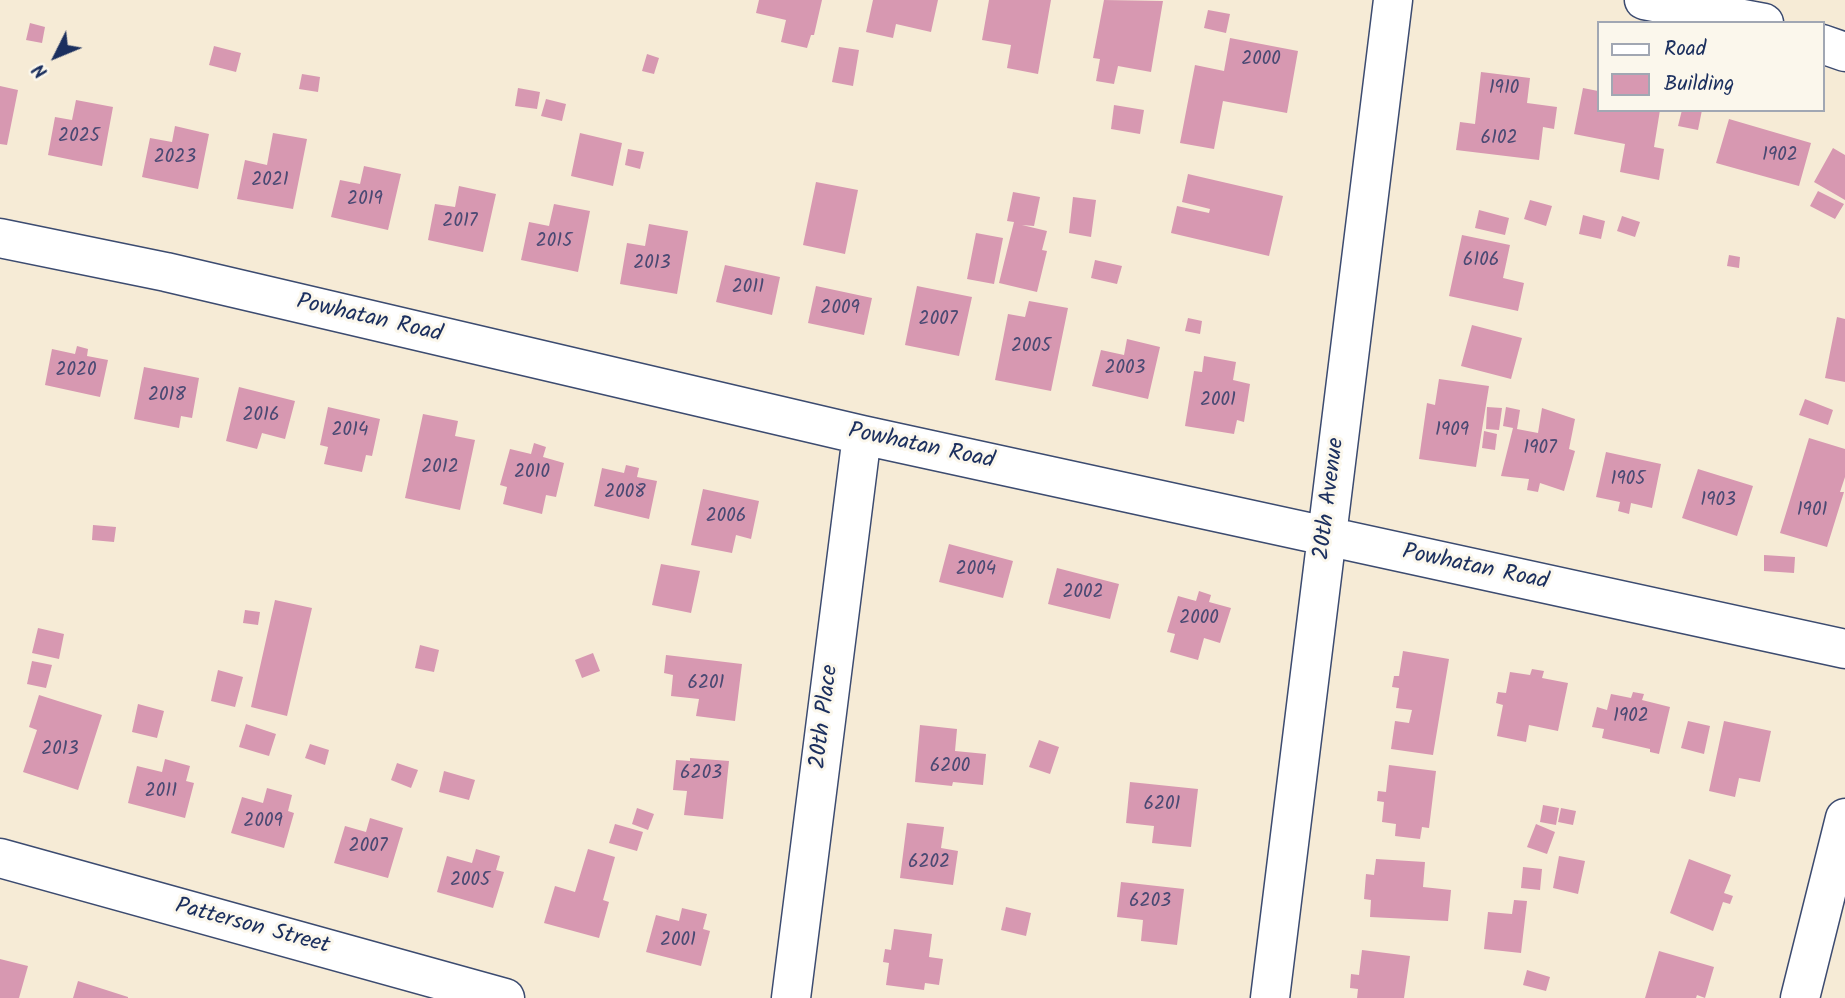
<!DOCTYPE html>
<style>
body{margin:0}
#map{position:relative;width:1845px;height:998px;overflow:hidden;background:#f6ebd6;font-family:Kalam,sans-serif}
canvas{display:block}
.legend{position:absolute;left:1597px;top:21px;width:228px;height:91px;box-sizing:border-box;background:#fbf7ec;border:2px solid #a1a7b3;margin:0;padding:9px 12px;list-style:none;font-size:21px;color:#1b2f5e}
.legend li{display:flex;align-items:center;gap:14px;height:35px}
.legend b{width:35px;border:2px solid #a1a7b3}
.north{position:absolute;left:21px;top:21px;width:70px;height:70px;-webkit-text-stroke:5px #fbf7ec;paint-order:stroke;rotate:227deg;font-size:19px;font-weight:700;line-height:28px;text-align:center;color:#1b2f5e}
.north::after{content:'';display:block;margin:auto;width:24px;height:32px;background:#1b2f5e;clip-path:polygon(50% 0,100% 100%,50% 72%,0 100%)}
</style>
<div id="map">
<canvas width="1845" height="998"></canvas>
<ul class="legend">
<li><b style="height:9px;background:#fff"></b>Road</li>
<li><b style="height:19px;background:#d798b1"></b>Building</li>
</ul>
<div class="north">N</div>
</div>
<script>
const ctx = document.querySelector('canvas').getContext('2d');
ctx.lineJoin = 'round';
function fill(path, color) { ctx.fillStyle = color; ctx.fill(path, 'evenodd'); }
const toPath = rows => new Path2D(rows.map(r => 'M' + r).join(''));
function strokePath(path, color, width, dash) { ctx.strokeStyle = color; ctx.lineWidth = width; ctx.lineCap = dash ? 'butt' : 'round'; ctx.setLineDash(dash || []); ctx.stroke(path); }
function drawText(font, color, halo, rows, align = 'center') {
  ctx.font = font + ' Kalam,sans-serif'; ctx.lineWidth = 6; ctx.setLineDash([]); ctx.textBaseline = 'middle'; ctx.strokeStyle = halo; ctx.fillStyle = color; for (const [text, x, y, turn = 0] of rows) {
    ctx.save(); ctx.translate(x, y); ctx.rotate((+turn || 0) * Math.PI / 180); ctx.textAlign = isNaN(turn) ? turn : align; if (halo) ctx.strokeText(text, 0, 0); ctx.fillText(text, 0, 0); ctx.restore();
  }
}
fill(toPath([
 [759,0,822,0,814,35,811,35,807,48,781,42,786,20,756,13],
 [873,0,938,0,931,32,896,24,893,38,866,32],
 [989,0,1051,0,1038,74,1007,68,1011,45,982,40],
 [1104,0,1163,1,1151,72,1118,66,1114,84,1096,81,1100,59,1093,58],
 [1208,10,1230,14,1226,33,1204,28],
 [30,23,45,27,42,43,26,40],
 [1230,38,1298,51,1287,113,1223,101,1214,149,1180,143,1195,65,1224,71],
 [214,46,241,53,236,72,209,65],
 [839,47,859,50,853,86,832,82],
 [647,54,659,58,654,74,642,71],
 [1481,72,1530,78,1527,103,1557,107,1554,129,1543,127,1539,160,1456,150,1460,122,1475,124],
 [302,74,320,77,318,92,299,89],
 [0,86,18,90,7,145,0,144],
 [518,88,540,92,537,109,515,106],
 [1583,88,1598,91,1598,110,1660,110,1654,147,1664,149,1659,180,1620,172,1625,144,1574,134],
 [546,99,566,104,562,121,541,116],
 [76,100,113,107,102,166,48,155,55,117,72,120],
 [1114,105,1144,110,1140,134,1111,129],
 [1682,110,1702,110,1698,130,1678,126],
 [1729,119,1811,143,1799,186,1716,163],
 [175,126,209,134,198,189,142,177,150,138,172,142],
 [273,133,307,139,293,209,237,199,245,160,267,165],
 [580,133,622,143,613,186,571,176],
 [1833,148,1845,155,1845,200,1814,182],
 [628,149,644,152,640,169,625,165],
 [364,166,401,174,388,230,331,217,340,180,360,184],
 [1188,174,1283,196,1269,256,1171,233,1177,206,1209,213,1210,209,1182,202],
 [816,182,858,190,845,254,803,245],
 [459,186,496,194,483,252,428,240,435,204,455,207],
 [1818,191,1844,204,1835,219,1810,206],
 [1013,192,1040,197,1034,226,1022,225,1047,231,1042,250,1047,251,1037,292,999,283,1014,222,1007,221],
 [1073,197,1096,200,1091,237,1069,233],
 [1530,200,1552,206,1546,226,1524,219],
 [554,204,590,211,578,272,521,260,529,222,549,226],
 [1479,210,1509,218,1505,235,1475,228],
 [1583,215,1605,221,1601,239,1579,234],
 [1622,216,1640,222,1635,237,1617,231],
 [649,224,688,231,677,294,620,284,627,243,645,246],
 [976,233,1003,238,994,284,967,279],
 [1462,235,1510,245,1503,278,1524,283,1518,311,1449,296],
 [1729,255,1740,257,1739,268,1727,266],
 [1095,260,1122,266,1117,284,1091,278],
 [725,265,780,277,772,315,716,302],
 [816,286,872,298,864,335,808,323],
 [917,286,972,297,959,356,905,345],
 [1029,301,1068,308,1051,391,995,380,1008,314,1025,317],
 [1837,317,1845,319,1845,382,1825,378],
 [1188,318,1202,321,1200,334,1185,331],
 [1472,325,1522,338,1511,379,1461,366],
 [1127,339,1160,347,1148,399,1092,386,1101,350,1124,355],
 [77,346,88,349,87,356,108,360,100,397,45,385,52,349,75,354],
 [1204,356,1236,362,1233,380,1250,384,1244,422,1237,420,1234,434,1185,426,1194,371,1202,372],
 [144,367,199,378,192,418,181,416,179,428,134,419],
 [1439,379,1489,386,1476,467,1419,459,1427,403,1435,405],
 [239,387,295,401,285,439,262,433,257,449,226,441],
 [1805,399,1833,410,1828,425,1799,415],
 [328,407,380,419,372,456,366,455,362,472,324,464,328,447,320,445],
 [1487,407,1502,408,1499,430,1486,429],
 [1506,407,1520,410,1517,429,1538,433,1542,408,1575,419,1569,449,1575,451,1564,491,1540,483,1538,492,1527,490,1529,479,1501,476,1513,428,1503,426],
 [423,414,458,421,455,436,475,440,460,510,405,498],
 [1484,431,1497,434,1495,450,1482,448],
 [1809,438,1845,449,1845,477,1840,492,1844,492,1827,547,1780,533],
 [534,443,546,447,543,457,564,463,556,497,546,495,542,514,503,504,507,487,500,485,510,449,531,454],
 [1606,452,1661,464,1652,508,1631,503,1629,514,1618,511,1620,502,1596,497],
 [626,465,639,468,637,477,657,481,649,519,594,506,602,468,624,473],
 [1698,469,1753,486,1737,536,1682,518],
 [703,489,759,501,751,539,736,535,732,553,691,545],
 [93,525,116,527,114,542,92,540],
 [949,544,1013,561,1003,598,939,582],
 [1764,555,1795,557,1794,573,1764,571],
 [661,564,700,571,691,613,652,605],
 [1057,568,1119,584,1110,619,1048,604],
 [1199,591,1211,595,1209,602,1231,608,1220,643,1204,638,1198,660,1170,652,1175,634,1167,632,1178,596,1196,601],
 [275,600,312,608,287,716,251,707],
 [245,610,260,612,258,625,243,623],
 [38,628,64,634,59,659,32,653],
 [420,645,439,650,434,672,415,668],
 [1403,651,1449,659,1433,755,1391,749,1395,721,1409,723,1412,710,1396,708,1399,688,1392,687,1394,676,1399,676],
 [593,653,600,671,582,678,575,660],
 [666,655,742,664,735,721,696,716,699,699,671,696,673,675,664,673],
 [32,661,52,665,46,688,27,684],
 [1532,669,1544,671,1542,678,1568,683,1558,731,1529,725,1526,742,1497,736,1503,705,1496,703,1498,692,1506,693,1510,672,1530,675],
 [218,670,243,677,235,707,211,701],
 [1633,692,1644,694,1642,700,1670,707,1659,754,1650,752,1650,749,1602,738,1604,729,1592,727,1597,707,1607,710,1611,694,1631,698],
 [39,695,102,715,78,790,23,772,37,730,29,727],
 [138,704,164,711,157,738,132,732],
 [1688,721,1710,726,1704,754,1681,748],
 [1724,721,1771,731,1760,782,1739,778,1735,797,1709,791],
 [246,724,276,734,269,756,239,747],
 [920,725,957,729,955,751,986,754,983,785,953,782,952,786,915,782],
 [1039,740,1059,747,1050,774,1029,767],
 [310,744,329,750,325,765,305,758],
 [690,758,729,761,723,819,684,815,687,791,673,790,676,760,690,761],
 [165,759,190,766,186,781,194,783,185,818,128,803,137,766,162,772],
 [397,763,418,770,411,788,391,780],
 [1389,765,1436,771,1429,828,1422,827,1420,839,1395,836,1396,824,1382,822,1384,802,1377,801,1378,791,1386,792],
 [444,771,475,780,469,800,439,792],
 [1130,782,1198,789,1191,847,1152,843,1154,826,1126,823],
 [267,788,292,795,288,811,294,813,284,848,231,833,242,797,263,803],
 [1543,805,1559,808,1556,825,1540,822],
 [637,808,654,814,648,830,632,824],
 [1561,808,1576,811,1573,825,1558,822],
 [370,818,403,828,388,878,334,863,345,826,366,832],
 [907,823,944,827,941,848,958,851,953,885,900,878],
 [615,824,643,832,637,851,609,843],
 [1536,824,1555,832,1547,854,1527,847],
 [476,849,500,856,496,870,504,872,493,908,437,892,447,856,472,863],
 [588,849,615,857,603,900,609,902,599,938,544,923,555,886,575,892],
 [1559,856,1585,861,1578,894,1553,888],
 [1376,859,1425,862,1423,887,1451,890,1448,921,1370,917,1371,900,1364,899,1366,874,1374,875],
 [1689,859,1731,875,1724,893,1733,896,1730,904,1723,902,1713,931,1670,913],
 [1523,867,1542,869,1540,890,1521,888],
 [1121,882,1184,889,1177,945,1141,941,1143,920,1117,917],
 [1514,900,1527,901,1521,953,1484,949,1488,912,1512,914],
 [1006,907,1031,913,1026,936,1001,930],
 [682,908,707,914,703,929,710,931,701,966,646,952,656,915,679,921],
 [894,929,932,934,929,957,943,959,939,985,925,983,924,990,886,985,889,963,883,962,885,949,891,950],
 [1362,950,1410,956,1404,998,1357,998,1358,989,1350,988,1351,974,1359,975],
 [1659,951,1714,967,1705,998,1697,995,1696,998,1645,998],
 [0,959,28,966,19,998,0,998],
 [1527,970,1550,977,1546,991,1523,985],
 [78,981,128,997,128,998,73,998]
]), '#d798b1');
const minor = toPath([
 [1644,0,1764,23],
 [1822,44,1845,52],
 [0,238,166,272,862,435,1845,649],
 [0,858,505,998],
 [791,998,862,435],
 [1270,998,1393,0],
 [1800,998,1845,818]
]);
strokePath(minor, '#3c4b70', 41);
strokePath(minor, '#fff', 38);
drawText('19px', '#4a4973', null, [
 ["2000",1261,61],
 ["1910",1504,90],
 ["2025",79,138],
 ["6102",1499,140],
 ["1902",1780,157],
 ["2023",175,159],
 ["2021",270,182],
 ["2019",365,201],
 ["2017",460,223],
 ["2015",554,243],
 ["6106",1481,262],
 ["2013",652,265],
 ["2011",748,289],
 ["2009",840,310],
 ["2007",938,321],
 ["2005",1031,348],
 ["2003",1125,370],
 ["2020",76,372],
 ["2018",167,397],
 ["2001",1218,402],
 ["2016",261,417],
 ["2014",350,432],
 ["1909",1452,432],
 ["1907",1540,450],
 ["2012",440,469],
 ["2010",532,474],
 ["1905",1628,481],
 ["2008",625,494],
 ["1903",1718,502],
 ["1901",1812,512],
 ["2006",726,518],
 ["2004",976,571],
 ["2002",1083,594],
 ["2000",1199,620],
 ["6201",706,685],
 ["1902",1631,718],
 ["2013",60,751],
 ["6200",950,768],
 ["6203",701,775],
 ["2011",161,793],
 ["6201",1162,806],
 ["2009",263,823],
 ["2007",368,848],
 ["6202",929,864],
 ["2005",470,882],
 ["6203",1150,903],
 ["2001",678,942]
]);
drawText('23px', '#1b2f5e', '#fbf7ec', [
 ["Powhatan Road",369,320,13],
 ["Powhatan Road",921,448,12],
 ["20th Avenue",1331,499,-83],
 ["Powhatan Road",1475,569,12],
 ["20th Place",826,717,-83],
 ["Patterson Street",252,928,15]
]);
</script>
